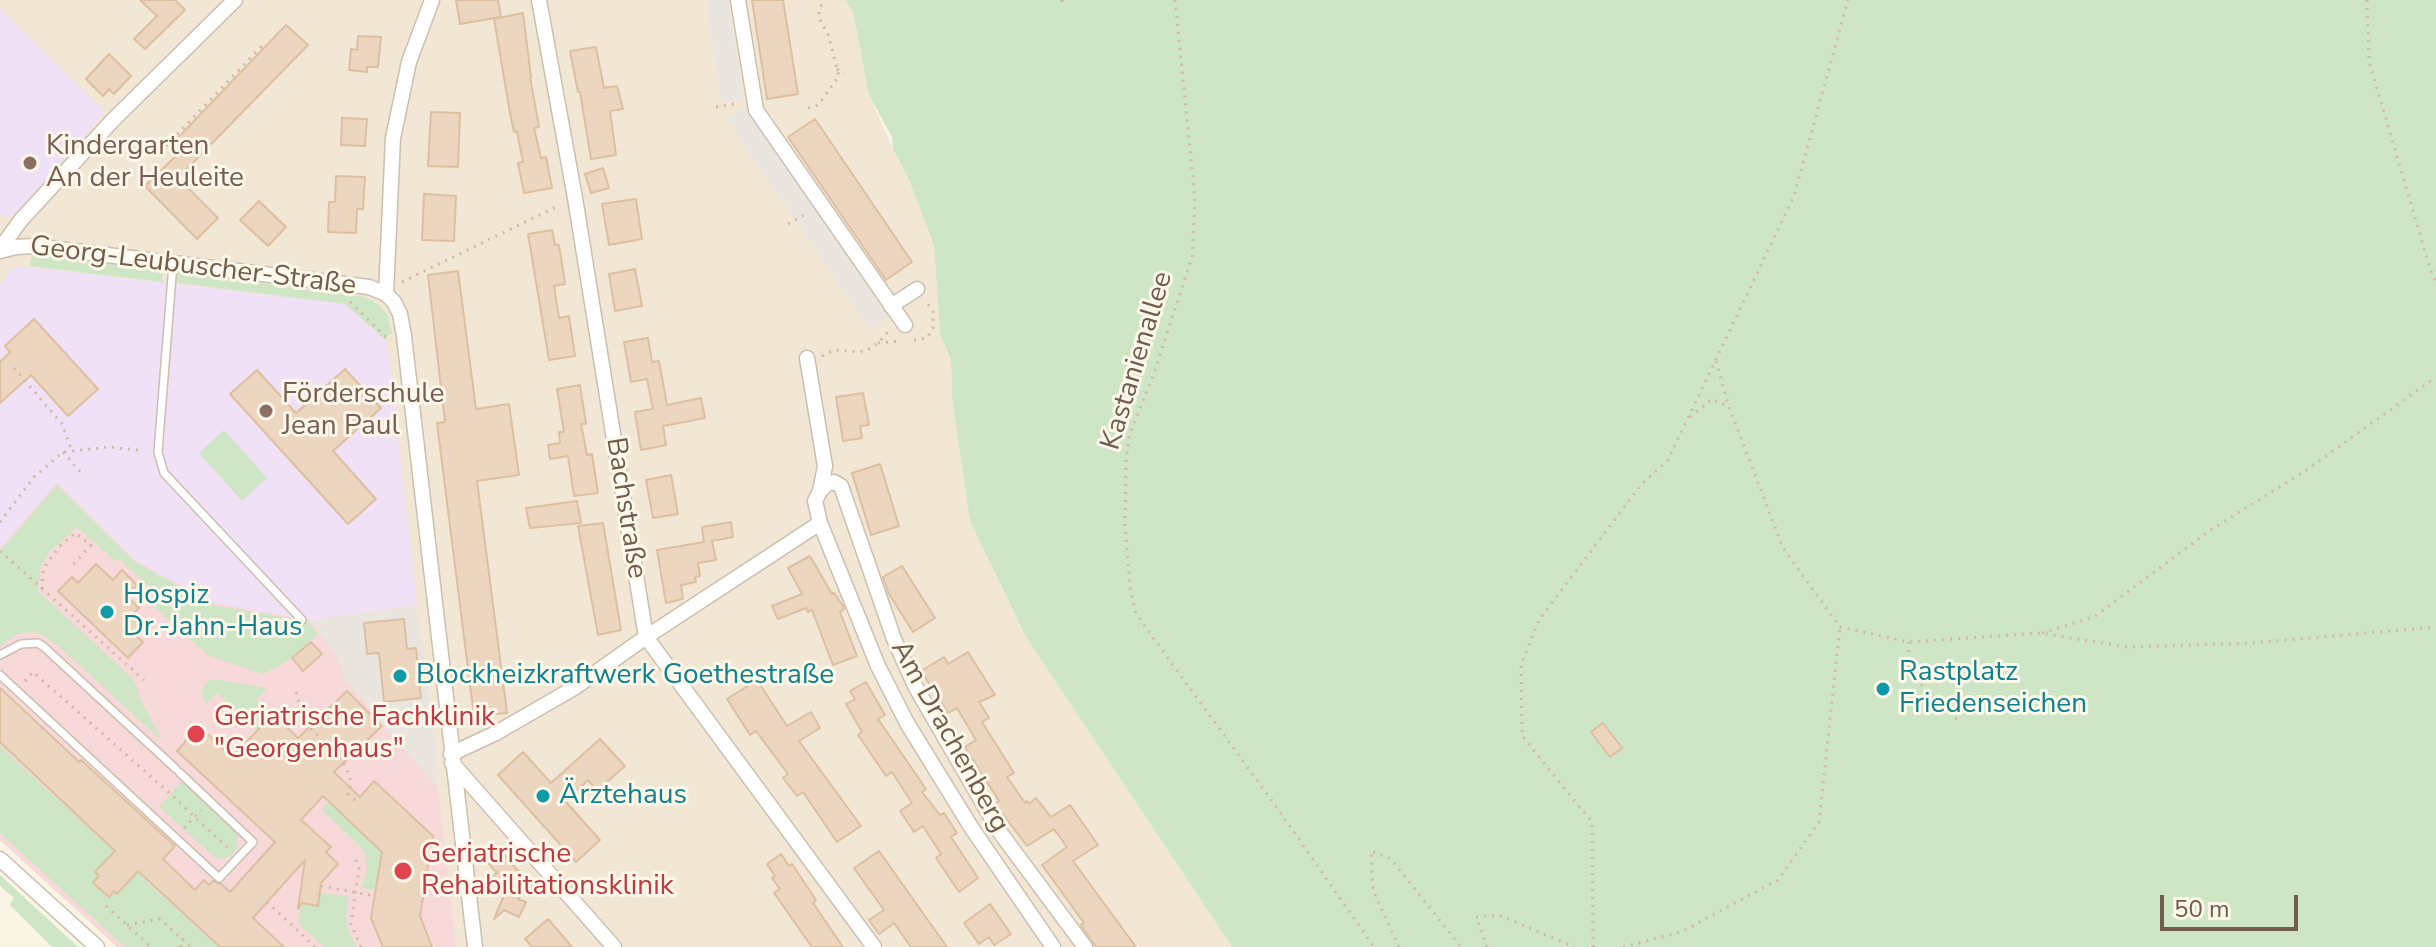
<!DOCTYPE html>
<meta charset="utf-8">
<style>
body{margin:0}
#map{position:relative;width:2436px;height:947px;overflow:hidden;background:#faf4e5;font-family:"Nunito Sans",sans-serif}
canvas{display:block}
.scale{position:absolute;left:2160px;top:895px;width:138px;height:36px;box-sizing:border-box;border:4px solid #705d4d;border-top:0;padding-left:10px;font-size:24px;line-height:28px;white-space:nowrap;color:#705d4d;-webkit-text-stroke:6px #fdf8ea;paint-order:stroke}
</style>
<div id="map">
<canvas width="2436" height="947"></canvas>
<div class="scale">50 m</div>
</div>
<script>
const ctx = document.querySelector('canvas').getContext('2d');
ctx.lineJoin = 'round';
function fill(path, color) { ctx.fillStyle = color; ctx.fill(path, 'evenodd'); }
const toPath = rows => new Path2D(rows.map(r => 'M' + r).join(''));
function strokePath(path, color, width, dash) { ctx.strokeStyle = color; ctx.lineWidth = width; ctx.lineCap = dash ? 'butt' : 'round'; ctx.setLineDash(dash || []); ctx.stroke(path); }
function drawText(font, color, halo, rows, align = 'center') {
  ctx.font = font + ' "Nunito Sans",sans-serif'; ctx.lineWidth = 6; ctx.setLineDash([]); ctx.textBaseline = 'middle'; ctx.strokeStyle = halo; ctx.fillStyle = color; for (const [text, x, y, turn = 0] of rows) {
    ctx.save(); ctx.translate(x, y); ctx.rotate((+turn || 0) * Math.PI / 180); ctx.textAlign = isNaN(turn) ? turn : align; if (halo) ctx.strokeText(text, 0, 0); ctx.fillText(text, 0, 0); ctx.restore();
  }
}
fill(toPath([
 [0,0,851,0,869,95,893,149,909,180,934,245,940,334,951,360,952,398,970,521,1026,637,1232,947,125,947,0,834]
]), '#f1e7d4');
fill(toPath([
 [706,0,728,0,743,99,722,102],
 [745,107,888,317,870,329,726,118],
 [417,605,437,758,438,788,345,680,337,655,308,620]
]), '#eae5df');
fill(toPath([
 [0,9,105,112,15,214,8,217,0,215],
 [16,266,162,282,345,304,350,307,387,341,417,605,308,620,213,604,136,561,57,483,0,548,0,285,10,270]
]), '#f1e1f6');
fill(toPath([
 [57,482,136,561,213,603,308,620,337,655,345,680,438,788,456,947,117,947,0,840,0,549]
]), '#f7d9d9');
fill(toPath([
 [845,0,2436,0,2436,947,1232,947,1026,637,970,521,952,398,951,360,940,334,934,245,909,180,893,149,892,137,869,95,853,11],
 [32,254,163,270,162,282,30,266],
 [178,272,365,297,379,305,387,314,392,334,387,335,387,341,345,304,177,283],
 [224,430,267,478,242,501,199,453],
 [57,485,135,562,213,605,307,621,318,634,286,662,263,674,209,656,150,603,155,589,149,586,119,559,115,561,77,527,49,552,40,568,38,591,134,680,139,696,163,742,60,647,45,636,33,632,17,634,0,646,0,551],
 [215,679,267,688,257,700,273,714,257,731,217,693,207,703,203,699,202,688,209,680],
 [0,746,218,947,125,947,0,833],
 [182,781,238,834,237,848,229,857,221,859,212,855,159,807],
 [329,801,382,852,376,890,361,888,367,872,366,856,360,846,321,809],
 [0,875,78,947,52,947,10,905,14,898,0,886],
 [320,892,349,897,346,917,348,928,356,947,324,947,298,923,301,904,318,906]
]), '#cee6c5');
const building = toPath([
 [140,0,175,0,185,10,145,49,134,39,157,16,140,0],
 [456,0,498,0,501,17,460,24,456,0],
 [752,0,783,0,798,94,767,99,752,0],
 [523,13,531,77,530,77,539,127,534,128,541,158,546,157,552,188,524,193,518,163,523,162,517,131,514,132,510,113,494,19,523,13],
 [286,25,308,45,178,178,218,218,197,239,145,186,178,154,170,146,286,25],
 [358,36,381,37,378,67,367,67,367,72,349,70,351,49,357,50,358,36],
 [596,47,604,88,617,86,623,109,610,111,616,155,591,159,580,92,578,92,570,51,596,47],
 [109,54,131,76,114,94,109,89,103,96,86,79,109,54],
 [431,112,460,113,458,167,428,166,431,112],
 [342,118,367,119,365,146,341,145,342,118],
 [815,119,912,262,886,280,788,137,815,119],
 [603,168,609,188,591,193,585,174,603,168],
 [336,176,365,177,363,209,357,209,356,233,328,232,329,202,335,202,336,176],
 [424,194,456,196,454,241,422,240,424,194],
 [636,199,642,239,609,245,602,204,636,199],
 [259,201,286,227,268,246,240,220,259,201],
 [552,230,555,245,559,245,565,284,554,286,559,318,569,316,575,356,549,360,528,234,552,230],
 [635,269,642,306,615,311,609,274,635,269],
 [458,271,476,409,509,404,519,475,477,481,507,713,474,716,437,423,445,422,428,275,458,271],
 [34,319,98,389,68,416,31,375,0,403,0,362,10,352,5,346,34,319],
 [648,338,652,362,659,361,667,405,701,398,705,418,663,426,666,445,641,450,635,412,653,409,647,379,631,382,624,342,648,338],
 [345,369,381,408,333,451,376,499,348,524,230,394,257,370,296,413,345,369],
 [580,385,586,424,581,424,587,455,592,454,598,493,574,496,568,456,550,459,548,445,560,443,559,432,564,432,557,389,580,385],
 [863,393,869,425,860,426,862,438,843,441,836,397,863,393],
 [880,464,899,526,871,535,852,473,880,464],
 [671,475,678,514,653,518,646,480,671,475],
 [577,501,581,523,530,528,526,508,577,501],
 [731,522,733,537,712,541,716,560,698,563,700,576,695,577,696,582,681,585,683,599,666,603,657,550,704,542,702,527,731,522],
 [603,523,621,630,598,635,578,526,603,523],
 [810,556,832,594,834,593,843,606,844,609,840,612,857,656,833,665,812,610,808,612,806,608,778,619,772,606,802,594,788,568,810,556],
 [96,564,113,580,122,570,137,585,126,596,139,608,131,616,143,627,135,635,143,642,128,658,58,591,72,577,78,583,96,564],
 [902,566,935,618,913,632,889,594,883,577,902,566],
 [404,619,407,649,416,648,421,698,384,702,379,653,367,654,364,623,404,619],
 [311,642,322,654,303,671,292,658,311,642],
 [968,652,995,695,979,702,989,718,982,722,1014,773,1007,777,1025,803,1027,801,1029,804,1036,798,1051,817,1070,805,1098,845,1073,861,1136,947,1096,947,1081,925,1084,923,1042,865,1067,847,1054,829,1027,846,995,804,999,801,965,747,976,740,957,708,948,713,921,671,944,657,948,664,968,652],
 [757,680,787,726,811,712,820,728,799,741,861,826,837,842,803,792,797,796,783,778,788,774,756,731,750,735,727,699,757,680],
 [866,682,885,715,878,719,926,789,922,792,940,815,944,813,957,833,951,837,978,878,959,892,936,858,941,854,923,826,914,832,900,811,912,803,892,772,886,776,858,735,862,732,846,704,855,699,850,691,866,682],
 [0,688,79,762,81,760,175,846,163,859,195,890,204,880,209,885,213,881,221,884,230,892,275,842,177,751,199,726,232,757,273,714,298,738,347,691,382,726,334,772,360,797,374,781,433,836,420,916,432,947,383,947,371,918,382,852,323,796,301,820,331,847,326,852,338,864,321,883,318,906,302,903,298,909,305,860,253,918,284,947,220,947,138,871,117,894,114,891,109,897,93,883,99,876,95,872,115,851,0,742,0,688],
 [1603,723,1622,748,1610,757,1591,732,1603,723],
 [600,739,625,766,597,791,588,780,565,801,600,840,576,862,498,775,523,752,551,783,600,739],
 [494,843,532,887,518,899,526,902,519,917,504,910,494,919,505,893,492,877,497,873,481,855,494,843],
 [879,851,925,916,947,947,911,947,894,923,879,934,869,920,884,910,854,868,879,851],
 [781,854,789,866,792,864,816,900,813,903,843,947,812,947,774,893,780,889,772,878,775,876,767,864,781,854],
 [990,904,1011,934,994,945,989,937,979,944,964,923,990,904],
 [548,919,572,947,532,947,525,939,548,919]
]);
fill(building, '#edd6bf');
strokePath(building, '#ddbfa1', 2);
const service = toPath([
 [173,264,158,452,164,473,302,620],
 [0,655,21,644,38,643,44,647,176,769],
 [0,675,219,878,253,842,180,773]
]);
const minor = toPath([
 [539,0,575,198,646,637,874,947],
 [738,0,756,110,905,325],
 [0,249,21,220,113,120,235,0],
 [0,251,16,247,33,246,369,287,386,294,394,302,400,314,404,336,475,947],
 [386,294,393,138,409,62,432,0],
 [891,306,917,289],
 [807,358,825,466,820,491,815,501,820,523],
 [820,491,827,484,834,482,841,486,894,639,915,686,999,831,1085,947],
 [451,754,496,733,574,688,646,637,820,523,878,666,907,723,971,827,1053,947],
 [452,763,614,947],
 [0,859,97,947]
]);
strokePath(service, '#ccbfaf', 10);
strokePath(minor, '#ccbfaf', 17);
strokePath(toPath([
 [1062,0,1063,7],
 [1175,0,1195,199,1192,257,1153,376,1129,436,1126,462,1125,524,1130,587,1135,611,1146,628,1275,805,1374,947],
 [2367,0,2369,61,2431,272,2436,282],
 [837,69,844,74],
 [716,107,739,103],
 [808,108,818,105,839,76,828,34,819,18,819,12,823,0],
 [166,146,262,46],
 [788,224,808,213],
 [402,282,560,205],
 [350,302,386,337,389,336],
 [914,340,927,338,933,328,933,312,927,303],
 [878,343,898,341],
 [822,356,834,350,859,352,867,350,878,343,889,331],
 [1716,361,1729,407,1783,548,1840,627,1909,642,2041,633,2127,647,2252,643,2436,627],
 [14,368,62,424,71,449],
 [1690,417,1712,399,1729,407],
 [63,452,82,474],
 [0,522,34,477,63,452,110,447,144,451],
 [0,551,144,680],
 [42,589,43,572,47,563,60,546,75,533,91,545,70,568],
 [2042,633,2094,617,2209,531,2305,471,2436,377],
 [1909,642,1908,672,1961,723],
 [25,681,33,672,165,789,229,849],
 [296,692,304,721,345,765,351,782,348,794,356,801],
 [184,828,201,810],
 [356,860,359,869,351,924,361,947],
 [267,902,315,947],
 [106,906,151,947],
 [127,925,160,919,191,947],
 [181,947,182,938],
 [1399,947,1373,890,1371,851,1391,859,1461,947],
 [1487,947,1476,917,1499,915,1574,947],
 [1593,947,1592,822,1522,736,1521,665,1539,620,1641,485,1668,460,1794,196,1848,0],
 [1623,947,1681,932,1778,880,1819,822,1840,627]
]), '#d1baa2', 3, [2, 6]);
strokePath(service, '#fff', 7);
strokePath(minor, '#fff', 14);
strokePath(toPath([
 [321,886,375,896]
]), '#d1baa2', 3, [2, 6]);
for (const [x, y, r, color] of [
 [30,163,8,"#8d6e63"],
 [266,411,8,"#8d6e63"],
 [107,612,8,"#0f9aa8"],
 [400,676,8,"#0f9aa8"],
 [1883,689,8,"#0f9aa8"],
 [196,734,10,"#e0444e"],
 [543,796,8,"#0f9aa8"],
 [403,871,10,"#e0444e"]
]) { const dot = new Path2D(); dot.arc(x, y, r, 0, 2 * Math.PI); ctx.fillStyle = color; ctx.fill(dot); strokePath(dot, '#fdf8ea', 3); }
drawText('28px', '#785e54', '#fdf8ea', [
 ["Kindergarten",46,147],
 ["An der Heuleite",46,179],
 ["Förderschule",282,395],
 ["Jean Paul",282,427]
], 'left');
drawText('28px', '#705d4d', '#fdf8ea', [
 ["Georg-Leubuscher-Straße",193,267,7],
 ["Kastanienallee",1138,361,-73],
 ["Bachstraße",625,508,81],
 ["Am Drachenberg",949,737,61]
]);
drawText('28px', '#0d838f', '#fdf8ea', [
 ["Hospiz",123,596],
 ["Dr.-Jahn-Haus",123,628],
 ["Rastplatz",1899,673],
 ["Friedenseichen",1899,705],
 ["Blockheizkraftwerk Goethestraße",416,676],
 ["Ärztehaus",559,796]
], 'left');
drawText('28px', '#be3a42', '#fdf8ea', [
 ["Geriatrische Fachklinik",214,718],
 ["\"Georgenhaus\"",214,750],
 ["Geriatrische",421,855],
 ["Rehabilitationsklinik",421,887]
], 'left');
</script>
